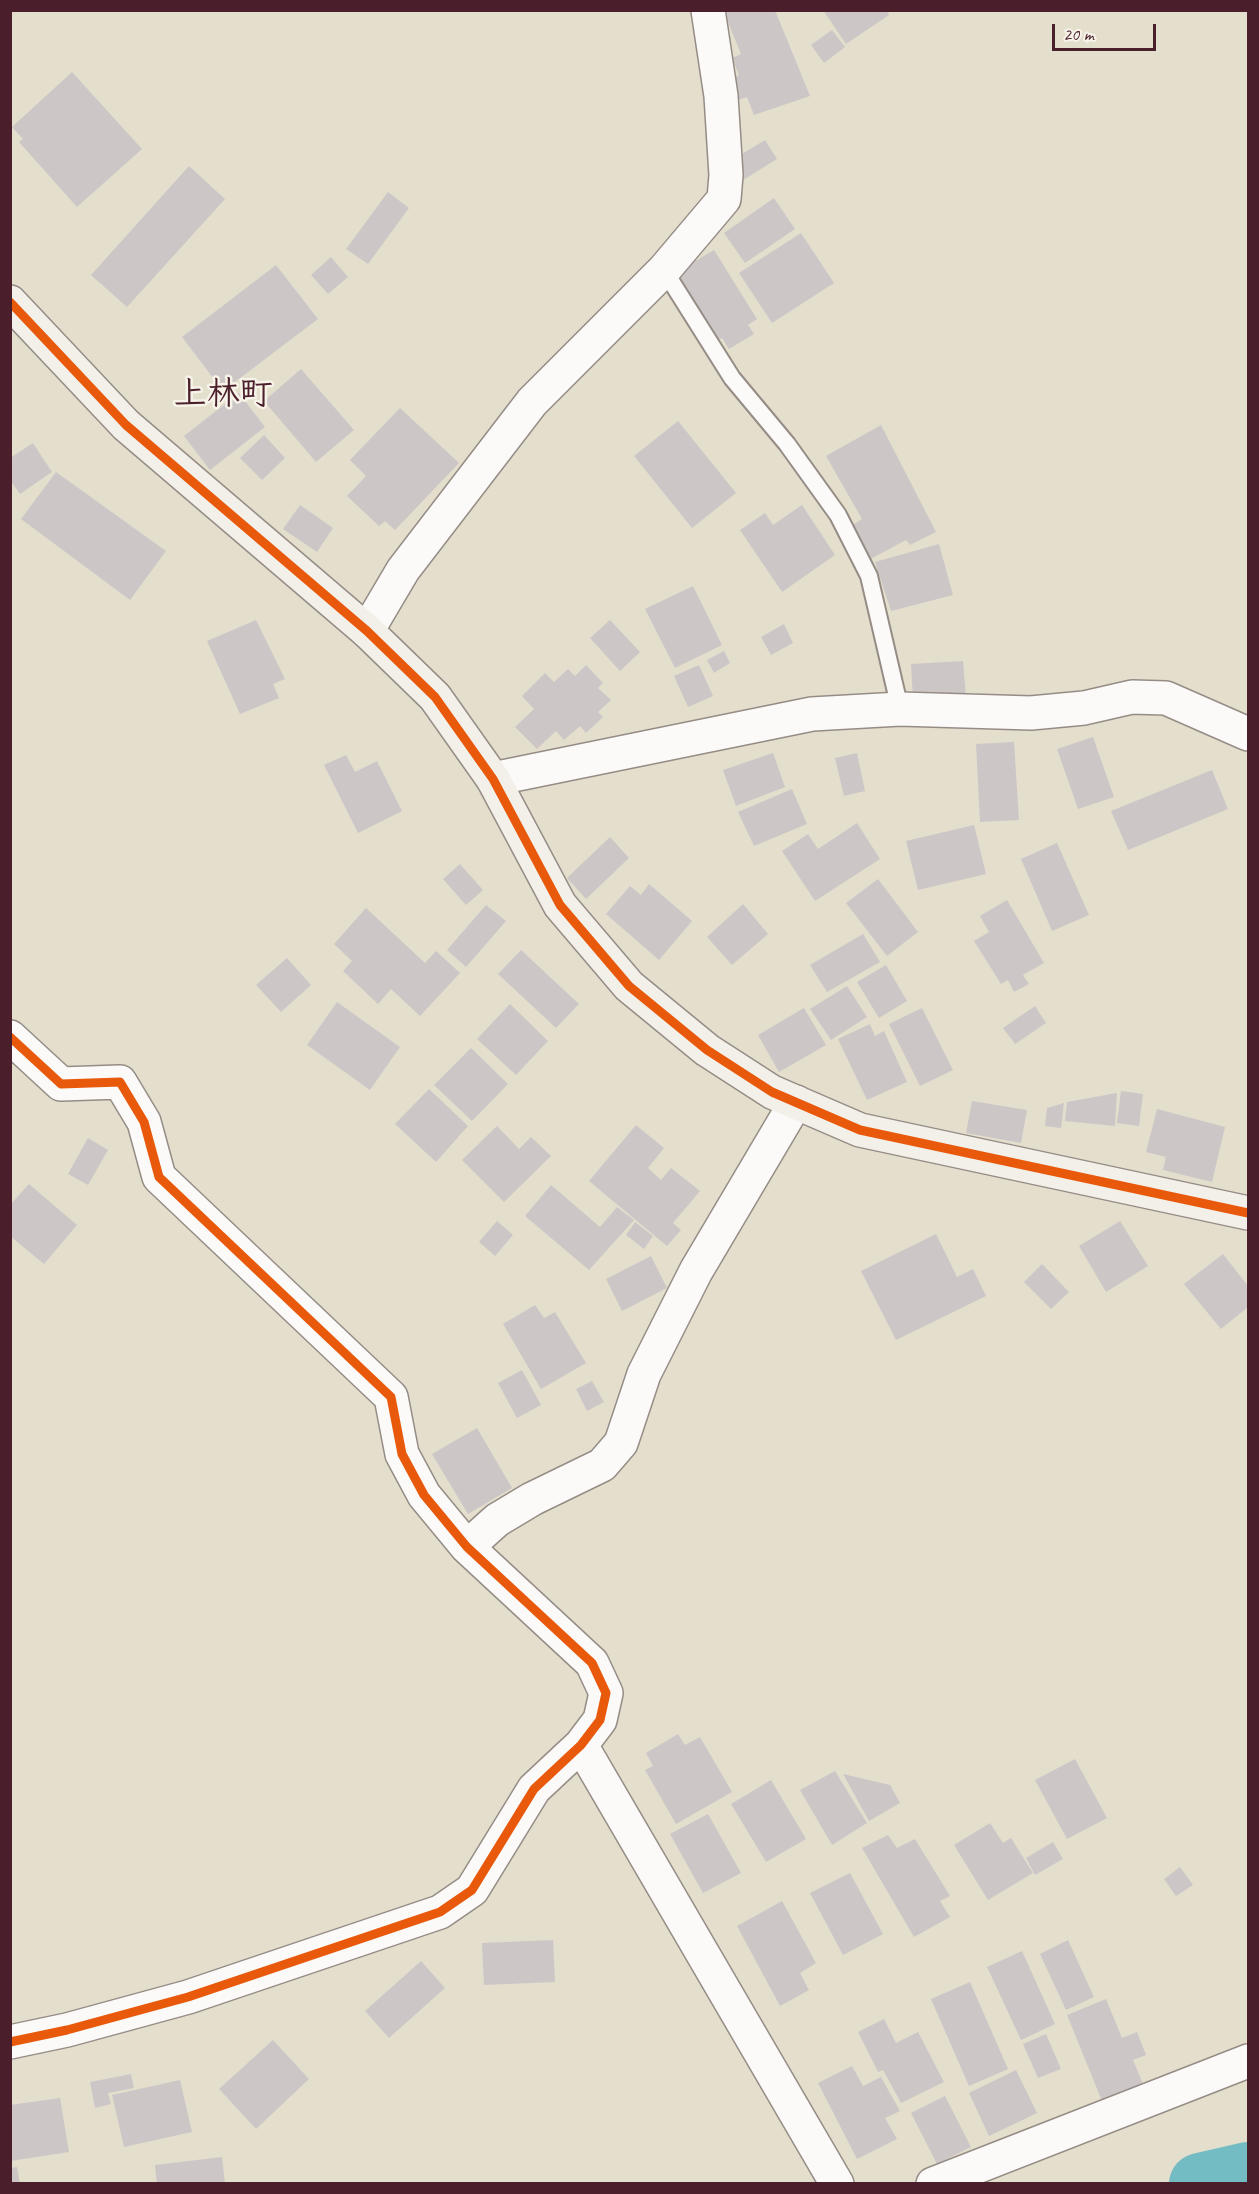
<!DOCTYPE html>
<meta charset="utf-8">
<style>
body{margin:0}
#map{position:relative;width:1259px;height:2194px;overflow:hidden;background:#e4decd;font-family:Caveat,sans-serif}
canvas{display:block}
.frame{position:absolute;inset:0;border:12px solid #4a1f2b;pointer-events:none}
.scale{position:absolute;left:1052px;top:24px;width:104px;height:27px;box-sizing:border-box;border:3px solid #4a1f2b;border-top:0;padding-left:8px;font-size:18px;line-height:21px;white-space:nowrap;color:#4a1f2b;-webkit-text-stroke:4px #f7f3e8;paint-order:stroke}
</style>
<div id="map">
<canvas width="1259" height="2194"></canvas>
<div class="frame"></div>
<div class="scale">20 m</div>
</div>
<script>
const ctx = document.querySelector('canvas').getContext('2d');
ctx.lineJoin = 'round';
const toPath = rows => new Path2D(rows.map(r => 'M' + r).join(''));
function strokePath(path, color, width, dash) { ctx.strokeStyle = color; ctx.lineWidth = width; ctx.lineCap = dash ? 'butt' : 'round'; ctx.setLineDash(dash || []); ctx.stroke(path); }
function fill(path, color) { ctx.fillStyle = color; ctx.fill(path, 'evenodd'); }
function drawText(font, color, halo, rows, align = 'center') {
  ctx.font = font + ' Caveat,"Klee One",sans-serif'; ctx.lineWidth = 5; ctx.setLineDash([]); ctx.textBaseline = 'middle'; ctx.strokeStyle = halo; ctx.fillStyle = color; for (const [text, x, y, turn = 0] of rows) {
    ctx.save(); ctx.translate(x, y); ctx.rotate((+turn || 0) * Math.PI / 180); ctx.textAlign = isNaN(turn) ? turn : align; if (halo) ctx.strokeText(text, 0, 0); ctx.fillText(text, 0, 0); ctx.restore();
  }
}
strokePath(toPath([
 [1200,2184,1248,2173]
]), '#73bcc4', 62);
fill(toPath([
 [723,10,775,10,810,96,754,115,747,97,738,100,731,79,739,75,732,58,741,54],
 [823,10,887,10,889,15,846,44],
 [832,30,845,47,824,63,811,45],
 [72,72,142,149,77,207,19,142,23,139,12,127],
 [765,140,777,159,740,182,727,163],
 [189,166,225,199,127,307,91,275],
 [388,192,409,208,368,264,346,249],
 [774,198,795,229,745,263,724,233],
 [801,233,834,283,772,323,739,273],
 [714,250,757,319,748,325,754,334,729,349,722,338,717,341,675,273],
 [331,257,348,277,328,294,311,275],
 [276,265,318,319,223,391,182,337],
 [301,369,354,430,316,462,264,401],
 [239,393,265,427,210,470,184,436],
 [400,408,459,463,395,530,385,521,379,526,347,496,366,476,350,460],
 [678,421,736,493,692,528,634,456],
 [881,425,936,532,910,545,906,540,867,561,848,528,862,519,826,456],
 [264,435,285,458,262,480,240,458],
 [33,443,52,472,20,494,10,480,10,458],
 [56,472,166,551,130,600,21,519],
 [300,505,333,528,317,552,283,529],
 [802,505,835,555,782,592,740,530,765,513,773,525],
 [939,544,953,595,891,611,875,562],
 [693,586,722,645,675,668,645,609],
 [256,620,285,679,273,684,279,698,240,714,207,641],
 [610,620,640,652,620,671,590,638],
 [784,624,793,643,771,655,761,637],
 [724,651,730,663,714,673,707,660],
 [963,661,966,697,913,700,911,664],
 [586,665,603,683,598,688,611,700,598,712,603,717,586,733,580,726,564,740,556,731,537,749,515,727,534,709,522,696,545,673,554,682,568,669,575,676],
 [699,665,713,696,688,707,674,676],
 [1093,737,1114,797,1078,809,1057,749],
 [1014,742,1019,820,980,822,976,744],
 [773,753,785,787,736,806,723,770],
 [857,753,865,791,844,796,835,758],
 [346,755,355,772,377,761,402,811,358,833,324,765],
 [1212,770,1228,809,1128,850,1111,811],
 [792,789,807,824,754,846,738,812],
 [857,823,880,859,815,901,782,851,808,834,818,849],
 [974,825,986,874,918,890,906,841],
 [610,837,629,858,586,899,567,878],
 [1057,843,1089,915,1052,931,1021,859],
 [460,864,483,890,466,905,443,879],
 [878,879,918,932,887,956,846,903],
 [649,884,692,921,659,960,606,914,630,886,641,895],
 [1007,900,1044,963,1023,975,1029,984,1014,992,1008,980,1001,984,974,941,989,932,980,916],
 [743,904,768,934,732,965,707,937],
 [486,905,506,921,466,967,447,950],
 [366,908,425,963,436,951,460,973,420,1016,391,989,378,1004,343,971,352,961,334,944],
 [863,934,880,962,827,992,810,965],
 [521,950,579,1004,556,1028,498,974],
 [287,958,311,985,281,1012,256,985],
 [886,965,907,1001,879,1018,857,982],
 [847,986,867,1017,831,1040,810,1009],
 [337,1002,400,1047,370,1090,307,1045],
 [510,1004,548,1041,516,1075,477,1039],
 [1035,1006,1046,1023,1015,1044,1003,1028],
 [804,1008,826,1045,779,1072,758,1035],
 [922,1008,953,1070,920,1086,889,1024],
 [870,1024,875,1036,884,1031,907,1082,867,1100,838,1039],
 [471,1048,508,1084,472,1121,434,1085],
 [429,1089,468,1126,436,1162,395,1124],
 [1121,1091,1143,1094,1139,1126,1117,1123],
 [1117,1093,1115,1126,1065,1121,1067,1102],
 [972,1101,1027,1110,1021,1143,966,1133],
 [1064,1103,1061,1128,1045,1126,1047,1108],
 [1157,1109,1225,1127,1212,1182,1163,1170,1166,1157,1146,1152],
 [636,1125,664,1148,648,1168,661,1180,671,1168,700,1191,673,1223,681,1230,667,1246,589,1181],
 [497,1126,519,1149,531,1137,551,1156,504,1202,462,1160],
 [88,1138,108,1150,88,1185,68,1174],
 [29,1184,77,1225,44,1264,10,1236,10,1205],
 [551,1185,600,1227,617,1207,634,1220,589,1270,525,1216],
 [497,1221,513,1235,495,1256,479,1242],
 [1120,1221,1148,1266,1106,1292,1079,1246],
 [635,1222,653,1236,644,1249,626,1235],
 [936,1234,957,1277,973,1269,986,1296,896,1340,861,1271],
 [1223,1254,1248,1286,1248,1307,1221,1329,1184,1284],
 [651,1256,667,1288,622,1311,606,1279],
 [1042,1264,1069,1292,1051,1309,1024,1282],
 [535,1305,544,1318,555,1312,586,1363,541,1389,503,1324],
 [522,1370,541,1405,517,1418,498,1383],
 [592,1381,604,1402,587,1411,576,1389],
 [477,1428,512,1488,468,1514,432,1454],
 [678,1734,685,1745,700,1737,732,1792,676,1824,645,1770,653,1766,646,1753],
 [1075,1759,1107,1818,1067,1839,1035,1780],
 [835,1771,867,1823,832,1845,800,1790],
 [843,1774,890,1785,900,1803,869,1821],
 [771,1780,806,1839,766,1862,731,1804],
 [708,1814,741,1873,703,1893,670,1834],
 [990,1823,1003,1843,1011,1838,1033,1873,988,1900,954,1845],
 [888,1835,897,1848,915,1839,950,1896,940,1901,950,1917,914,1937,862,1848],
 [1053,1842,1063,1859,1035,1875,1026,1858],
 [1180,1867,1193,1885,1176,1896,1164,1879],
 [850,1873,883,1934,843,1955,810,1893],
 [782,1901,816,1963,800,1973,809,1990,780,2006,737,1926],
 [553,1940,555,1982,484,1985,482,1943],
 [1068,1940,1094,1997,1066,2010,1040,1954],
 [1022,1951,1055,2024,1021,2040,987,1967],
 [421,1961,445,1988,389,2038,365,2011],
 [970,1982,1008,2069,969,2086,931,1999],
 [1106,1999,1122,2038,1137,2032,1146,2055,1133,2060,1143,2084,1102,2101,1067,2015],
 [884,2019,896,2043,918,2032,944,2082,901,2103,883,2070,878,2072,858,2032],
 [1046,2034,1061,2069,1038,2078,1023,2044],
 [273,2040,309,2079,256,2129,219,2089],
 [852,2066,863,2086,881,2077,900,2111,885,2118,897,2139,857,2159,818,2083],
 [1016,2070,1037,2113,989,2136,969,2093],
 [131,2074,134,2088,108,2093,111,2104,95,2108,90,2082],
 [180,2080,192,2132,124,2147,112,2095],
 [945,2096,971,2147,937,2164,911,2113],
 [60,2098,69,2152,10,2161,10,2105],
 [222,2157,225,2184,157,2184,155,2165],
 [17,2167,20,2184,10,2184,10,2168]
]), '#cdc6c7');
const lane = toPath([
 [664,270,732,378,787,444,838,515,869,576,900,709]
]);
const street = toPath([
 [367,631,403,570,532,402,664,270,724,199,726,175,721,96,708,10],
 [493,779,812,714,900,709,1031,713,1084,708,1132,697,1166,698,1248,734],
 [10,1037,61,1084,120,1082,144,1122,159,1177,391,1397,402,1454,424,1495,467,1547,592,1663,606,1693,600,1720,581,1745,534,1789,472,1890,440,1912,188,1997,67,2030,10,2042],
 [467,1547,497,1520,532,1499,602,1465,621,1443,644,1374,696,1271,796,1102],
 [581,1745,837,2184],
 [933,2184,1248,2061]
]);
const secondary = toPath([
 [10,302,126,425,367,631,435,697,493,779,560,905,629,986,707,1050,772,1092,860,1130,1248,1213]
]);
strokePath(lane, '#968c86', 20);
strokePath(street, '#968c86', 36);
strokePath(secondary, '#968c86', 36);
strokePath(lane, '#fbfaf8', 16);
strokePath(street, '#fbfaf8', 33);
strokePath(secondary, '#f2f0e9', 33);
strokePath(toPath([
 [10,302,126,425,367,631,435,697,493,779,560,905,629,986,707,1050,772,1092,860,1130,1248,1213],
 [10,1037,61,1084,120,1082,144,1122,159,1177,391,1397,402,1454,424,1495,467,1547,592,1663,606,1693,600,1720,581,1745,534,1789,472,1890,440,1912,188,1997,67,2030,10,2042]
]), '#e8590c', 9);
drawText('bold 33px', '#4a1f2b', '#f7f3e8', [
 ["上林町",223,395]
]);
</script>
